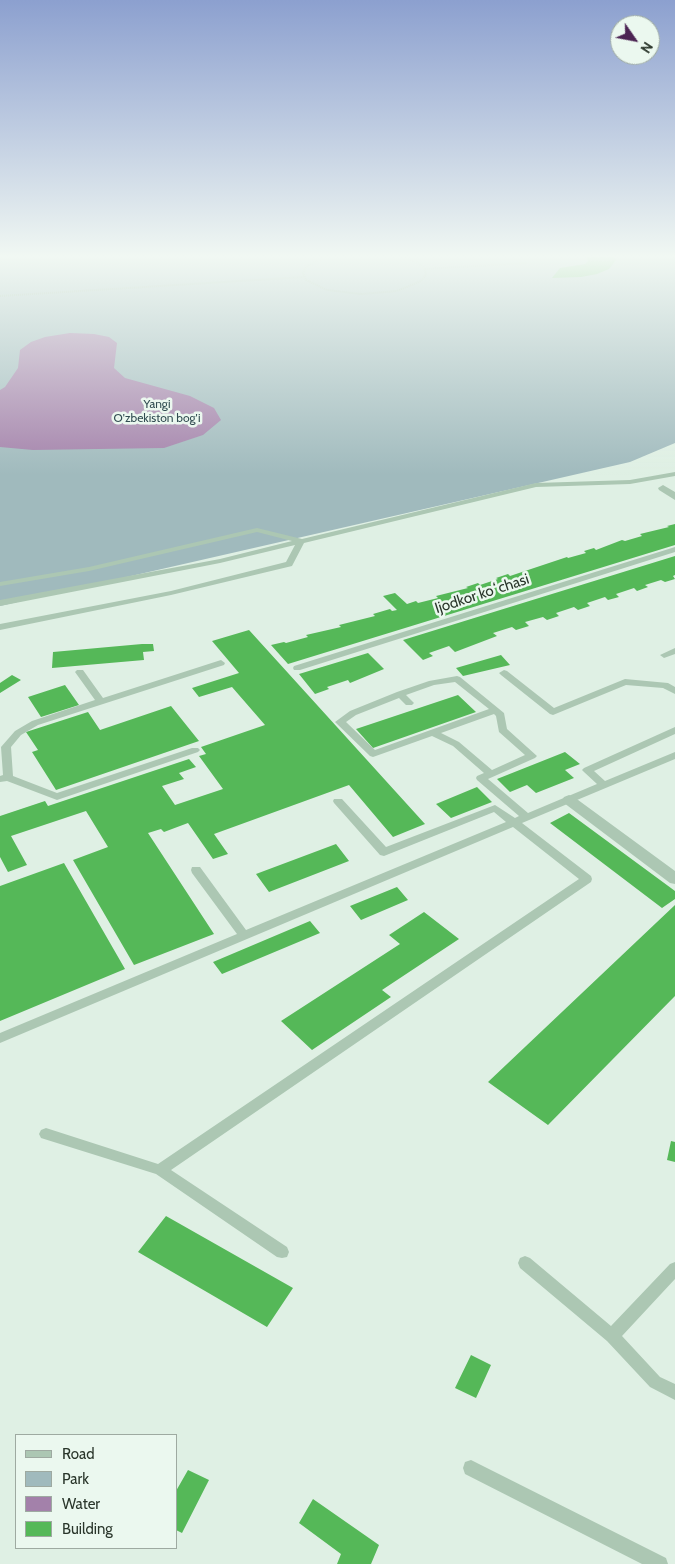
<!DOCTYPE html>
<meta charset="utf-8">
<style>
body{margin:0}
#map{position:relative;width:675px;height:1564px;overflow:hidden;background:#dff0e4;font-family:Cabin,sans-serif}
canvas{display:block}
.legend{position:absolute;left:15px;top:1434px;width:162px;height:115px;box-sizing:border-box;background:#ebf8ef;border:1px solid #9eaaa1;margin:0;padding:6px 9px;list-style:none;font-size:15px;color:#2a362b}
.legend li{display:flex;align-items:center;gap:10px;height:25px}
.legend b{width:25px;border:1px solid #9eaaa1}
.north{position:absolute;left:610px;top:15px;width:50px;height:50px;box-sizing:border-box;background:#ebf8ef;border:1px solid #9eaaa1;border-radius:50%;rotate:123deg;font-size:14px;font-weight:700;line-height:20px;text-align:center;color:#2a362b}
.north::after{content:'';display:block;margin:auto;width:18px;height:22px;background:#4c2453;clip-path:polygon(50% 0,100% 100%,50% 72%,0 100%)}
</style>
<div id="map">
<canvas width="675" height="1564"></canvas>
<ul class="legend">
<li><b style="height:6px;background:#acc7b3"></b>Road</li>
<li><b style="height:14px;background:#a0babd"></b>Park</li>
<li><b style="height:14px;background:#a381aa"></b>Water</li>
<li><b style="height:14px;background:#55b858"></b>Building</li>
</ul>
<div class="north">N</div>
</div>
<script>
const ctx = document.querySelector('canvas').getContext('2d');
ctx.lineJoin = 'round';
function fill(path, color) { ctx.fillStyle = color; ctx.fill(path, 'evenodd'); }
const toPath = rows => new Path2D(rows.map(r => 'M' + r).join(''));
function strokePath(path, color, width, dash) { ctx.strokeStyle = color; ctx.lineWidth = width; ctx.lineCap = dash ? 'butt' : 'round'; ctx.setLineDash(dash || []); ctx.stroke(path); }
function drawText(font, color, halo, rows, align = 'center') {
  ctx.font = font + ' Cabin,sans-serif'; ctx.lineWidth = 5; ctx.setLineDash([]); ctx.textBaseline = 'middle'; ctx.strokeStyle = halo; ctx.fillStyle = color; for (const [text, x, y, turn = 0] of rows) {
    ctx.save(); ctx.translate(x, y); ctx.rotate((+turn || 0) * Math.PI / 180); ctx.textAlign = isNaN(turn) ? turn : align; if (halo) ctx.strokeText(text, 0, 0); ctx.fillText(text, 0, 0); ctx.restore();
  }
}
fill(toPath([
 [675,256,675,443,630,462,0,606,0,257]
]), '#a0babd');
fill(toPath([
 [70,333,94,334,109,337,117,343,114,368,125,378,190,396,214,408,221,420,203,435,164,448,33,450,0,447,0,390,5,387,18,368,20,350,31,342,45,337]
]), '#a381aa');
fill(toPath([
 [587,256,614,256,616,260,609,269,597,274,581,277,552,278,560,268,585,264,588,261],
 [675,524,675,545,288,664,271,645,284,642,286,643,308,637,306,635,341,627,339,625,375,616,373,614,390,609,392,611,397,610,383,596,395,593,407,604,416,601,418,603,438,598,436,596,468,588,466,587,478,583,480,585,498,579,496,578,508,574,510,576,567,557,568,558,586,553,584,551,594,548,596,550,622,540,625,541,642,536,640,534,669,527,667,526],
 [675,556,675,575,673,576,675,579,665,582,661,580,645,585,648,587,637,591,634,588,616,594,619,597,608,600,605,597,587,603,590,606,578,610,574,607,556,613,559,616,547,620,543,617,525,622,529,626,516,630,512,627,493,633,497,636,455,652,449,646,429,653,433,656,423,660,403,640],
 [249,630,425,824,393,837,349,785,214,834,228,854,213,859,188,823,164,832,161,829,148,833,214,934,134,965,73,860,108,847,86,811,11,836,27,865,8,872,0,857,0,816,45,801,48,806,189,759,196,767,179,773,184,779,162,786,175,805,223,789,199,756,206,754,201,747,265,725,232,687,199,697,192,688,239,673,212,641],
 [142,644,153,644,154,651,143,652,144,660,52,668,53,652],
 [368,653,384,669,350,683,348,680,327,687,329,689,315,694,299,674],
 [501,655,510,665,463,676,456,668],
 [12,675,21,680,0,693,0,683],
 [65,685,79,705,41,717,28,697],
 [458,695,476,712,373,748,356,729],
 [171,706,199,741,56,790,32,752,38,750,26,732,88,712,100,730],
 [565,752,580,764,565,770,574,778,536,793,527,785,510,792,497,779],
 [477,787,492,802,451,818,436,804],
 [569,813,675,891,675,899,662,908,550,823],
 [336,844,349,861,269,892,256,874],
 [64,863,125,969,0,1021,0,886],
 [397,887,408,900,361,920,350,906],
 [675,905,675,996,548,1125,488,1082],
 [424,912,459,939,382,990,391,997,312,1050,281,1021,400,944,389,935],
 [310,921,320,933,222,974,213,962],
 [671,1141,675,1142,675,1162,667,1160],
 [166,1216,293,1288,267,1327,138,1252],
 [471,1355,491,1365,476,1398,455,1388],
 [188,1470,209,1480,182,1533,176,1530,176,1491],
 [313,1499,379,1545,371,1564,337,1564,341,1554,299,1523]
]), '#55b858');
strokePath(toPath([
 [327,256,306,267,303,273,306,280,327,290,361,294,397,291,421,281,426,275,425,269,418,263,402,256],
 [425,269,526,263],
 [0,296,304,277]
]), '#96b29d', 2, [1, 1]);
fill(toPath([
 [5,256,13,256,0,262,0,258,5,256],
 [675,472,675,476,630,484,536,487,304,543,292,566,171,595,0,630,0,624,171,591,286,562,295,545,220,563,0,606,0,600,220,559,292,541,257,532,89,571,0,586,0,582,89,567,257,528,302,539,536,483,630,480,675,472],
 [675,547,675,552,300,670,294,670,293,668,294,666,675,547],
 [675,648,675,654,664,658,660,655,675,648],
 [221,660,225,663,224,665,38,725,21,735,11,747,13,776,57,793,192,748,198,748,200,750,198,752,57,800,7,781,0,782,0,776,3,775,1,747,15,731,32,721,95,700,75,672,77,670,83,670,103,698,221,660],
 [504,670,507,671,554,708,625,679,668,683,675,687,675,694,663,688,626,685,553,715,550,714,501,675,499,673,504,670],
 [457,676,460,677,504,713,507,729,537,756,535,758,488,779,528,813,597,784,584,772,582,770,584,768,675,727,675,734,594,771,605,781,675,752,675,759,522,823,591,876,592,879,591,882,171,1170,287,1247,289,1252,287,1257,282,1258,277,1257,156,1174,41,1138,39,1134,41,1130,46,1128,158,1164,579,879,513,827,0,1043,0,1033,237,934,192,873,191,870,192,867,200,867,246,930,506,822,494,812,384,856,380,855,334,803,333,801,334,799,342,799,386,847,495,805,515,818,519,816,477,780,476,778,477,776,484,773,453,746,432,736,373,757,370,756,335,722,350,711,397,692,429,681,457,676],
 [455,682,489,709,375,750,346,722,356,715,399,698,406,705,412,705,414,703,406,695,434,685,455,682],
 [494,714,496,716,499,732,525,755,492,770,459,742,441,733,494,714],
 [525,1256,530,1258,611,1326,670,1264,675,1262,675,1279,622,1336,660,1377,675,1384,675,1400,650,1387,607,1341,520,1268,518,1263,520,1258,525,1256],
 [471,1460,666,1558,668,1564,642,1564,465,1474,463,1468,465,1462,471,1460]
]), '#acc7b3');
fill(toPath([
 [663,485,675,492,675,500,659,490,658,488,663,485],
 [569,795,574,797,675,871,675,884,670,883,564,803,562,800,564,797,569,795]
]), '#acc7b3');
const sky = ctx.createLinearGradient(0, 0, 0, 475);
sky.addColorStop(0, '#8ca0cf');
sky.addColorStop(0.54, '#f1f8f3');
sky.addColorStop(1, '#f1f8f300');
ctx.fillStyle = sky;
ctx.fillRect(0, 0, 675, 475);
drawText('12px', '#314c51', '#ebf8ef', [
 ["Yangi",157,404],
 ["O'zbekiston bog'i",157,418]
]);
drawText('15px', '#2a362b', '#ebf8ef', [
 ["Ijodkor koʻchasi",482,594,-18]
]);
</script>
